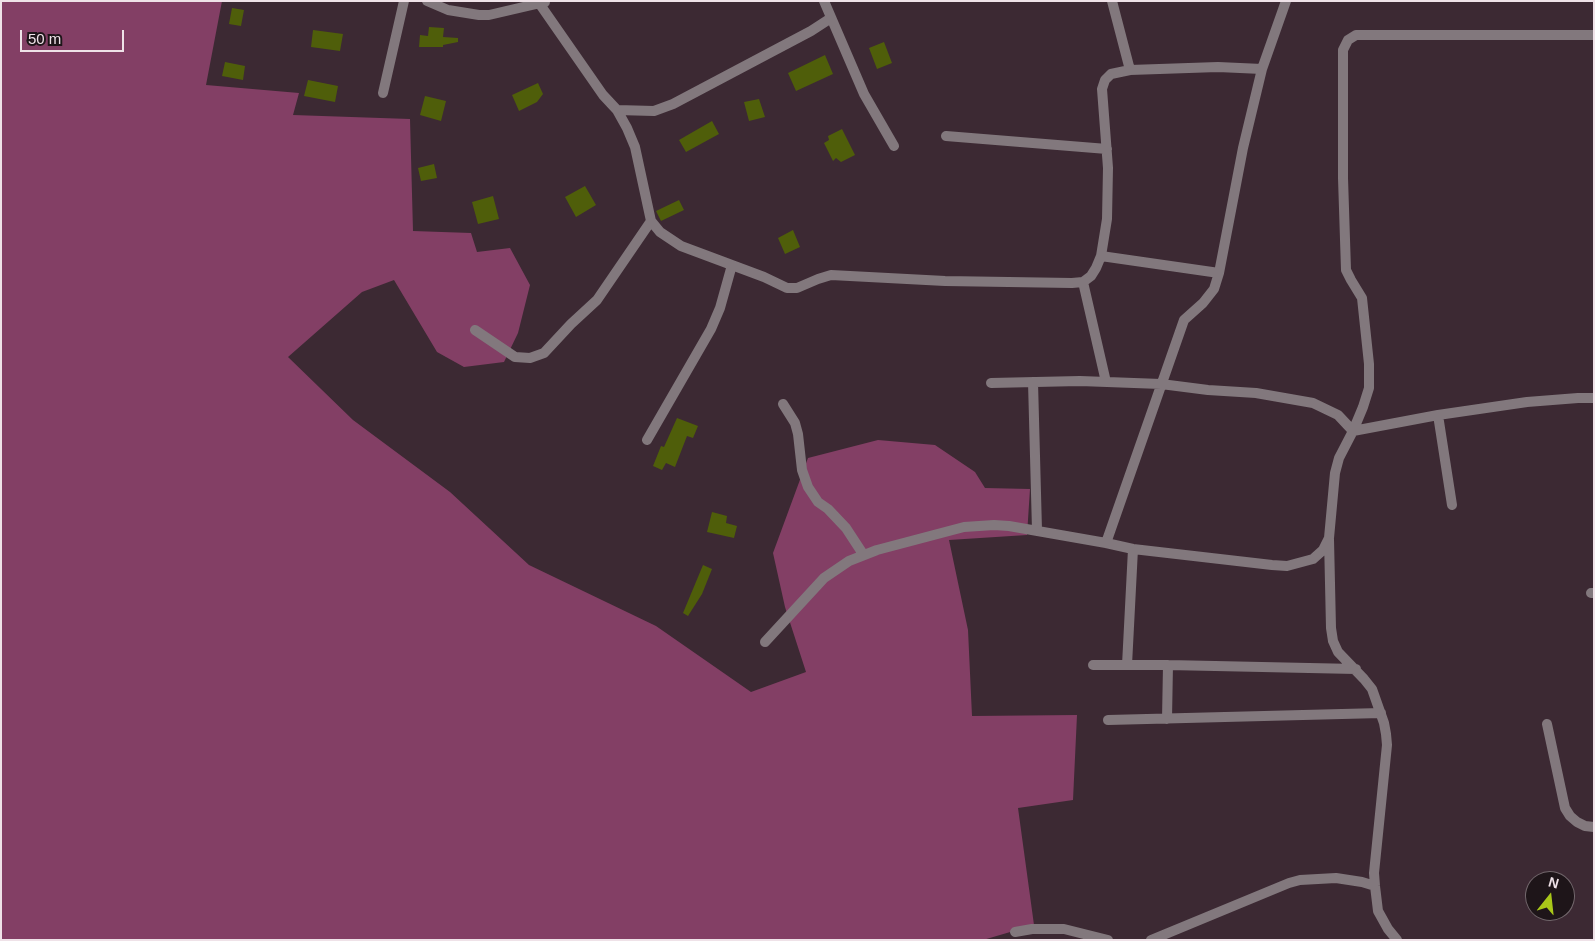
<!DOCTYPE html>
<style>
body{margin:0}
#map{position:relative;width:1595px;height:941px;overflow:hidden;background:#3c2933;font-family:Helvetica,sans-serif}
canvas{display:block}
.frame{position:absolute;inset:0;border:2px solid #efe2e8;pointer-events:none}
.north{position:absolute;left:1525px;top:871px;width:50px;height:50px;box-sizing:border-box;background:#1e1519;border:1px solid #72676c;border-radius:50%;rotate:16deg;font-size:14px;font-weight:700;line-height:20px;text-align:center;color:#efe2e8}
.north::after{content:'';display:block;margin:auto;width:18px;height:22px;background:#a9c719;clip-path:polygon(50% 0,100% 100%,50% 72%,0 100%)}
.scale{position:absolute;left:20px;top:30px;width:104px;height:22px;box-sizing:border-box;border:2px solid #efe2e8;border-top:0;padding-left:6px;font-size:15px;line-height:18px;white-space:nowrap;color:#efe2e8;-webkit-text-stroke:4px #1e1519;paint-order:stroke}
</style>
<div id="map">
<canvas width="1595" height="941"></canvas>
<div class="frame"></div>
<div class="north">N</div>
<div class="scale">50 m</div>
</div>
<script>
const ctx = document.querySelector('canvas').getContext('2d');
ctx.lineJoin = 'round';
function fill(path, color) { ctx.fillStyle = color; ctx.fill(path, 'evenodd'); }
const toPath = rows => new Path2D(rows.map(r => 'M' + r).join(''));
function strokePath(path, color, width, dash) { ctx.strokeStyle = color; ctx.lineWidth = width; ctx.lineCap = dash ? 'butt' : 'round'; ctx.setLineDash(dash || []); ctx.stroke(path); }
fill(toPath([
 [1,1,222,1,206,85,299,93,293,115,410,119,413,231,471,233,477,252,510,248,530,285,518,333,504,362,464,367,437,352,394,280,362,292,288,357,353,420,450,492,529,565,656,626,751,692,806,672,785,607,773,553,808,458,878,440,935,445,975,472,985,488,1030,489,1027,535,949,540,968,630,972,716,1077,715,1073,800,1018,808,1034,925,983,940,1,940]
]), '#833f65');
fill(toPath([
 [232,8,244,10,241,26,229,24],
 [429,27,444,28,443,37,458,38,458,42,443,45,443,47,419,47,420,35,428,36],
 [313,30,343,34,340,51,311,47],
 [884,42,892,63,877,69,869,48],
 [825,55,833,74,796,91,788,73],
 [225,62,245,66,243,80,222,76],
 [308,80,338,86,335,102,304,96],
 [538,83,543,94,537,102,519,111,512,95],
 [425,96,446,101,441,121,420,115],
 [759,99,765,117,749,121,744,102],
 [712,121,719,134,686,152,679,140],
 [842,129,855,155,841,162,836,158,833,161,824,143,829,140,828,136],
 [434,164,437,178,421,181,418,168],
 [585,186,596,205,576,217,565,197],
 [493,196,499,219,478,224,472,202],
 [679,200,684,210,661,221,656,211],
 [793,230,800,247,785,254,778,238],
 [677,418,698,426,693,438,687,436,675,467,666,463,662,470,653,466,661,446,664,447],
 [712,512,727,516,726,523,737,526,734,538,707,532],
 [703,565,712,569,702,594,688,616,683,613]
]), '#4f5e0a');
strokePath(toPath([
 [427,1,448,10,479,15,489,15,545,2],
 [824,1,864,94,894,146],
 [1112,1,1130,70],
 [539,3,603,95,617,110,627,128,635,147,651,221,660,232,681,246,764,277,787,288,797,288,818,279,831,275,945,281,1072,283,1083,282,1091,276,1096,268,1101,256,1107,219,1108,168,1102,89,1105,80,1111,74,1130,70,1218,67,1262,69],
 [383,93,404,1],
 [617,110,654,111,673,104,811,31,831,18],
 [946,136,1107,149],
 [1101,256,1219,273],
 [1083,282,1106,382],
 [475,330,515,357,530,358,544,353,571,324,597,300,651,221],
 [1033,382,1037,530],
 [991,383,1080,381,1161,384,1208,390,1256,393,1313,403,1338,415,1353,431],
 [783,404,795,423,798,434,802,470,808,487,818,502,828,509,846,528,863,554],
 [1438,415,1452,505],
 [1353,431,1438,415,1527,402,1578,398,1594,398],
 [647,440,711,329,720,308,732,265],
 [1329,539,1331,628,1333,641,1338,652,1364,679,1372,689,1384,723,1386,734,1387,745,1374,873,1375,886,1378,911,1388,929,1397,940],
 [1106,543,1184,320,1203,303,1214,289,1219,273,1243,148,1262,69,1286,1],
 [1591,593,1594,593],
 [765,642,824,578,849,561,877,550,964,527,994,525,1009,526,1106,543,1133,549,1272,565,1287,566,1313,559,1323,550,1329,538,1335,473,1339,458,1353,431,1363,407,1369,388,1369,364,1362,298,1351,280,1346,270,1343,178,1343,50,1348,40,1356,35,1594,35],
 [1093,665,1168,665,1356,669],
 [1127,665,1133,549],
 [1167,719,1168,665],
 [1108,720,1381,713],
 [1547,724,1565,808,1570,816,1577,822,1585,826,1594,827],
 [1015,932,1032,929,1064,929,1108,940],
 [1151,940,1289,883,1300,880,1336,878,1362,882,1375,886]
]), '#82787d', 10);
</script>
